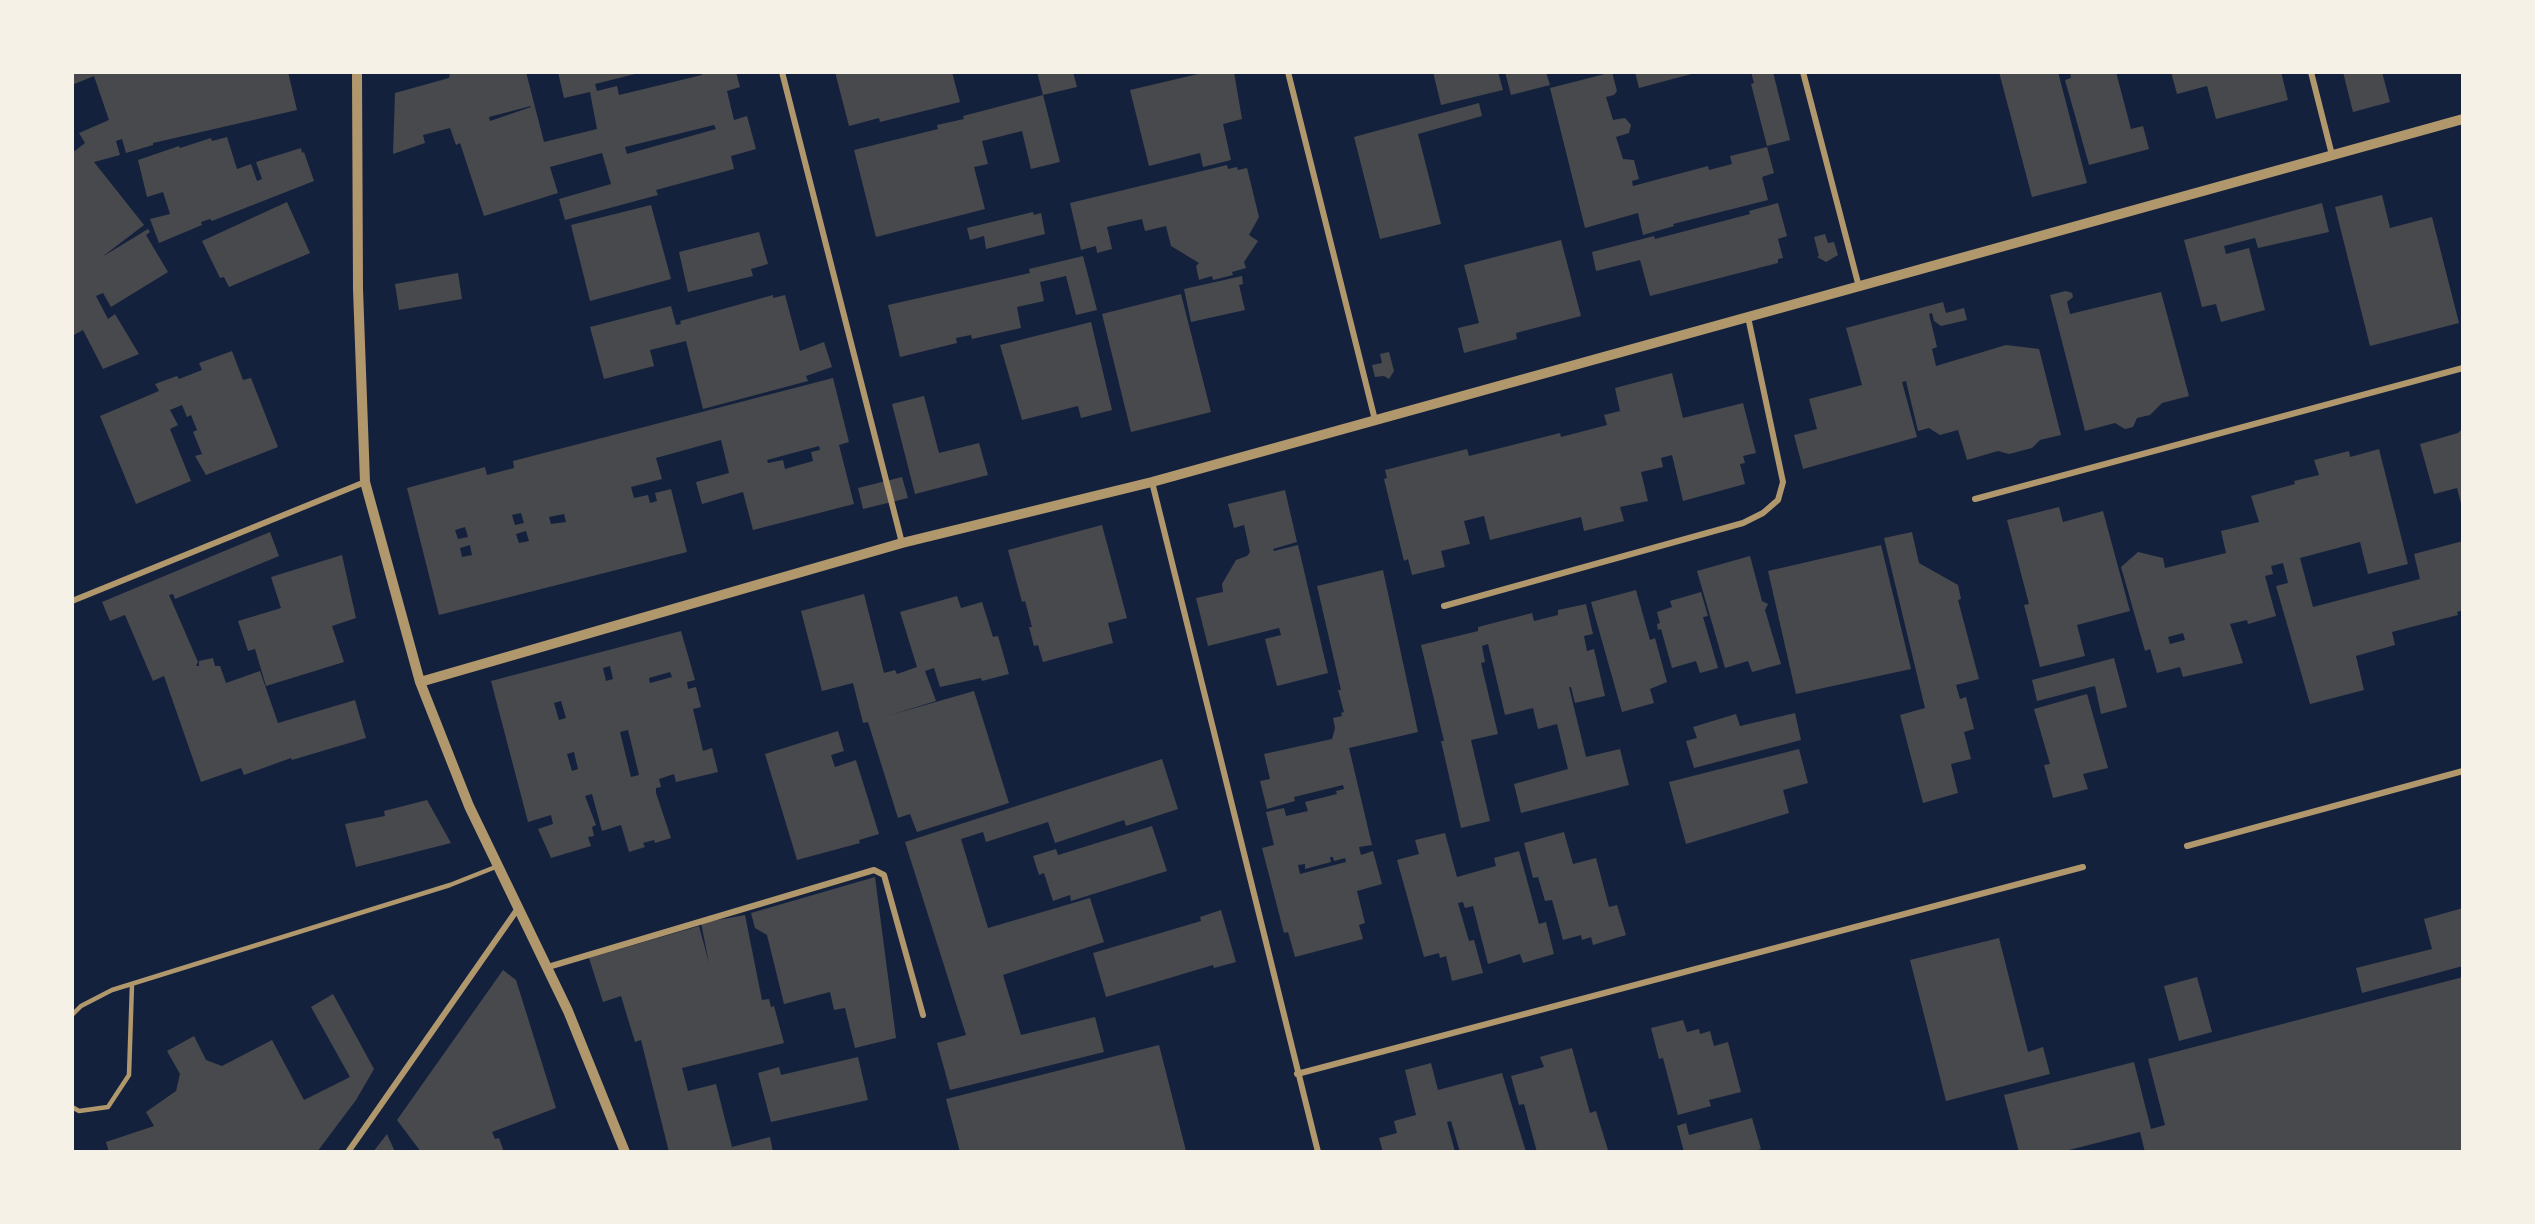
<!DOCTYPE html>
<style>
body{margin:0}
#map{position:relative;width:2535px;height:1224px;overflow:hidden;background:#14213d;font-family:"Source Sans 3",sans-serif}
canvas{display:block}
.frame{position:absolute;inset:0;border:74px solid #f6f1e7;pointer-events:none}
</style>
<div id="map">
<canvas width="2535" height="1224"></canvas>
<div class="frame"></div>
</div>
<script>
const ctx = document.querySelector('canvas').getContext('2d');
ctx.lineJoin = 'round';
function fill(path, color) { ctx.fillStyle = color; ctx.fill(path, 'evenodd'); }
const toPath = rows => new Path2D(rows.map(r => 'M' + r).join(''));
function strokePath(path, color, width, dash) { ctx.strokeStyle = color; ctx.lineWidth = width; ctx.lineCap = dash ? 'butt' : 'round'; ctx.setLineDash(dash || []); ctx.stroke(path); }
fill(toPath([
 [72,72,288,72,297,110,153,143,153,145,126,153,122,139,116,141,120,155,94,162,144,225,102,257,148,229,150,232,146,235,168,272,111,307,103,293,96,296,108,319,115,314,139,354,103,369,83,330,72,336,72,153,85,143,79,133,109,120,94,76,72,85],
 [450,72,526,72,544,142,597,129,590,92,564,98,558,72,643,72,595,84,597,91,617,86,619,95,702,75,701,72,736,72,740,87,727,91,734,120,747,116,756,149,731,156,734,169,656,190,658,195,565,220,559,199,611,184,602,153,550,167,558,193,484,216,460,143,456,145,450,128,423,135,425,143,393,154,395,93,449,78],
 [531,106,531,107,490,121,489,117],
 [714,125,716,129,627,154,625,147],
 [835,72,952,72,960,102,880,122,879,118,849,126],
 [1037,72,1073,72,1077,87,1043,95,1060,162,1031,169,1022,131,982,141,988,164,974,167,985,209,876,237,854,150,938,129,937,125,964,119,963,116,1043,95],
 [1198,72,1234,72,1242,119,1223,124,1231,160,1203,167,1200,153,1149,166,1130,90,1198,74],
 [1433,72,1498,72,1503,90,1441,105],
 [1505,72,1546,72,1550,85,1511,95],
 [1604,72,1612,72,1617,91,1614,95,1606,97,1613,120,1625,118,1631,125,1629,133,1616,137,1623,159,1634,160,1639,179,1632,181,1633,186,1708,166,1709,170,1732,164,1730,156,1767,147,1774,173,1762,177,1768,200,1673,224,1674,226,1643,235,1638,213,1585,228,1550,88,1605,74],
 [1635,72,1695,72,1695,73,1639,88],
 [1751,72,1773,72,1790,140,1767,146,1751,84,1754,83],
 [1999,72,2058,72,2087,183,2032,197],
 [2070,72,2116,72,2131,129,2143,126,2149,149,2089,165,2065,80,2071,78],
 [2171,72,2281,72,2288,100,2216,119,2207,86,2177,94],
 [2343,72,2382,72,2390,102,2353,112],
 [1479,103,1482,116,1418,134,1441,224,1380,239,1354,137],
 [227,137,237,169,251,164,257,181,262,179,256,162,301,148,302,153,304,152,314,181,212,221,210,219,201,222,202,225,159,243,150,219,170,214,163,192,147,197,138,160,179,146,180,148,211,138,212,141],
 [1227,165,1228,169,1237,167,1238,170,1247,168,1259,217,1249,235,1258,241,1244,262,1246,268,1232,272,1233,275,1213,280,1212,276,1199,280,1196,266,1199,263,1171,246,1166,226,1145,231,1142,219,1107,227,1112,249,1097,253,1096,246,1081,250,1070,203],
 [2382,195,2390,228,2432,217,2459,323,2370,346,2335,207],
 [287,202,310,253,229,287,224,277,220,278,202,241],
 [1778,203,1787,236,1778,239,1783,258,1778,259,1778,263,1650,296,1640,260,1596,271,1592,252,1654,236,1655,239,1750,214,1749,211],
 [2322,203,2329,232,2258,248,2255,238,2224,246,2226,254,2249,248,2265,310,2221,322,2216,304,2202,307,2184,240],
 [651,205,671,279,590,301,571,225],
 [1033,212,1034,215,1041,213,1045,234,986,249,984,236,970,240,967,228],
 [759,232,768,264,751,269,753,276,688,292,679,252],
 [1825,234,1828,243,1834,242,1838,255,1826,262,1817,257,1819,256,1814,237],
 [1561,240,1581,316,1516,333,1517,339,1464,353,1458,328,1479,323,1464,265],
 [1083,256,1097,310,1076,315,1066,276,1040,282,1044,301,1017,307,1021,328,972,339,971,335,956,338,957,343,900,357,888,305,1030,273,1029,269],
 [458,273,462,299,399,310,395,284],
 [1242,276,1243,284,1239,285,1245,310,1191,322,1184,289],
 [2066,291,2072,293,2073,297,2067,302,2070,314,2161,292,2189,396,2162,403,2150,415,2137,418,2133,427,2125,429,2115,423,2085,431,2050,295],
 [1181,294,1211,412,1131,432,1102,314],
 [773,295,773,298,785,295,800,351,824,342,832,367,806,376,808,381,703,409,686,341,650,350,654,366,604,379,590,327,671,306,676,325,681,324,680,321],
 [1943,302,1946,313,1964,308,1967,320,1941,326,1934,321,1932,313,1929,314,1937,347,1932,349,1936,366,2006,345,2039,349,2061,435,2040,440,2032,448,2009,454,1998,451,1967,460,1958,430,1940,435,1929,428,1918,431,1906,381,1902,382,1917,437,1803,469,1794,435,1817,429,1809,399,1862,385,1846,328],
 [1091,322,1112,410,1081,418,1078,406,1022,420,1000,345],
 [232,351,243,380,251,378,278,447,206,475,195,456,202,454,193,432,197,430,191,415,187,417,182,405,170,410,178,425,170,429,191,481,136,504,100,416,159,391,155,384,177,376,179,379,202,370,199,363],
 [1389,352,1394,371,1389,379,1384,376,1375,377,1372,365,1382,363,1380,354],
 [1672,373,1683,418,1743,403,1756,453,1743,456,1745,463,1740,464,1745,484,1683,501,1672,455,1661,458,1663,467,1641,472,1648,501,1620,507,1624,521,1584,531,1581,517,1490,540,1484,516,1464,521,1470,544,1441,551,1445,567,1412,575,1408,559,1404,561,1384,479,1387,478,1385,470,1467,449,1469,456,1560,433,1561,437,1607,425,1604,415,1620,411,1615,388],
 [833,378,849,442,839,445,854,504,753,530,743,492,702,504,696,482,729,473,721,440,656,458,662,479,631,487,634,498,648,495,650,503,657,501,655,493,671,489,687,552,439,615,407,488,485,467,487,475,514,468,513,461],
 [819,446,820,450,811,452,813,461,785,469,783,460,768,463,767,460],
 [521,513,524,523,515,525,512,515],
 [564,514,566,522,551,524,549,517],
 [465,527,468,537,458,539,455,530],
 [526,531,529,541,519,543,516,534],
 [470,545,472,555,462,557,460,548],
 [924,396,939,453,979,443,988,475,915,494,892,404],
 [2463,428,2463,507,2462,507,2457,488,2434,494,2420,444,2458,433],
 [2379,449,2408,564,2368,574,2360,542,2300,558,2313,607,2420,579,2414,554,2463,541,2463,610,2457,612,2458,615,2392,632,2395,645,2356,656,2364,690,2310,704,2276,586,2288,583,2283,563,2271,566,2273,574,2265,576,2276,616,2248,624,2247,620,2230,624,2243,663,2183,677,2180,667,2157,673,2150,649,2145,651,2121,567,2138,552,2163,558,2165,568,2226,553,2221,531,2259,522,2251,496,2295,484,2294,481,2319,475,2314,460,2349,451,2350,457],
 [2183,633,2185,640,2170,644,2168,637],
 [902,477,908,498,863,509,858,488],
 [1285,490,1297,542,1273,549,1274,551,1298,545,1328,673,1277,686,1265,639,1281,635,1279,628,1208,646,1196,598,1223,592,1222,584,1236,560,1247,556,1250,552,1244,525,1234,528,1228,504],
 [2059,507,2063,522,2103,511,2130,611,2077,625,2085,656,2040,667,2024,605,2029,604,2007,520],
 [1102,525,1127,618,1108,623,1113,643,1043,662,1038,645,1034,646,1029,627,1032,627,1025,601,1022,602,1008,550],
 [270,532,279,556,175,599,173,594,169,595,198,662,196,666,199,666,199,661,213,658,215,666,220,666,226,683,260,671,278,723,355,700,366,738,292,760,291,758,244,775,241,768,201,782,164,676,153,681,125,615,110,621,102,602],
 [1912,532,1919,563,1958,585,1961,599,1958,600,1979,679,1956,685,1960,699,1966,697,1974,729,1964,732,1971,759,1951,764,1958,793,1923,803,1900,715,1925,708,1884,538],
 [1881,545,1911,669,1796,694,1768,571],
 [342,555,356,618,332,626,344,662,266,686,255,649,248,651,238,621,281,608,271,577],
 [1750,556,1762,601,1768,604,1765,610,1781,664,1752,672,1748,661,1725,668,1697,571],
 [1383,570,1418,732,1349,748,1372,845,1359,847,1361,855,1373,851,1382,884,1357,891,1365,923,1359,925,1363,939,1295,957,1288,932,1284,933,1262,848,1274,845,1266,812,1284,808,1286,816,1308,811,1305,802,1337,794,1336,791,1344,789,1343,785,1294,797,1295,801,1267,809,1260,781,1270,779,1264,754,1332,739,1335,728,1333,718,1342,716,1341,713,1344,712,1338,690,1341,690,1317,586],
 [1330,857,1333,857,1334,861,1345,858,1346,862,1300,874,1298,865,1305,864,1305,869,1331,862],
 [1636,590,1650,640,1655,638,1667,682,1650,689,1654,703,1622,712,1591,602],
 [1701,592,1708,616,1703,617,1718,668,1700,673,1696,661,1672,668,1661,629,1658,630,1657,624,1660,623,1657,612,1672,607,1670,601],
 [864,594,884,673,895,670,897,674,917,667,900,612,957,596,961,608,982,602,993,637,998,636,1009,674,982,681,981,678,940,687,934,668,925,671,936,701,887,716,974,691,1009,803,917,832,910,814,898,818,868,722,863,723,853,683,822,691,801,611],
 [1586,604,1593,634,1584,636,1587,651,1594,649,1605,696,1575,703,1571,687,1569,687,1586,757,1620,749,1629,785,1521,813,1514,784,1568,769,1557,724,1538,729,1533,708,1505,715,1488,644,1482,646,1485,662,1481,663,1498,734,1471,740,1490,821,1461,828,1441,741,1444,741,1421,645,1478,631,1478,627,1532,613,1534,621,1558,615,1558,610],
 [681,631,695,680,687,682,688,689,696,687,701,707,693,709,703,751,712,748,718,772,676,782,674,774,659,779,661,787,656,788,656,793,671,838,655,843,654,840,643,843,645,847,629,852,621,825,602,831,592,794,585,796,596,825,592,827,594,836,588,837,591,846,551,858,538,829,553,824,551,815,528,822,491,681],
 [610,666,613,679,606,681,603,668],
 [670,672,672,677,650,683,649,678],
 [561,701,566,718,559,720,554,703],
 [628,730,639,775,631,777,620,732],
 [574,752,578,769,572,771,567,754],
 [2114,658,2127,707,2101,714,2095,686,2037,701,2032,680],
 [2087,694,2108,768,2083,774,2088,789,2053,798,2044,765,2050,764,2034,709],
 [1795,713,1801,740,1694,768,1686,741,1697,738,1693,727,1736,714,1740,726],
 [838,731,844,751,831,755,835,767,856,760,879,834,859,840,860,843,797,860,765,754],
 [1799,749,1808,783,1783,790,1789,813,1686,844,1669,782],
 [1162,759,1178,809,1126,826,1124,820,1055,843,1048,822,986,842,983,832,961,839,988,928,1090,898,1104,942,1003,975,1021,1035,1095,1017,1104,1052,950,1090,937,1043,966,1035,905,842],
 [427,800,451,843,356,867,345,824,385,816,384,811],
 [1152,826,1167,871,1071,901,1070,895,1053,901,1044,873,1039,875,1033,856,1056,849,1058,855],
 [1564,832,1573,864,1596,858,1609,907,1617,905,1626,935,1593,945,1591,937,1582,940,1581,935,1563,940,1552,900,1545,901,1538,877,1533,878,1524,843],
 [1445,833,1457,877,1496,866,1494,858,1519,851,1539,924,1546,922,1554,954,1523,963,1520,954,1488,964,1473,906,1465,908,1463,902,1458,903,1469,941,1474,940,1483,973,1452,981,1446,956,1440,958,1439,953,1424,957,1397,860,1419,854,1415,840],
 [875,877,896,1038,855,1048,845,1008,834,1010,830,992,784,1004,767,935,755,928,751,913],
 [2463,908,2463,966,2362,993,2356,968,2432,949,2424,919],
 [1221,910,1236,962,1214,968,1213,965,1106,997,1093,953,1201,921,1200,917],
 [745,915,762,1000,769,999,771,1007,774,1006,784,1043,682,1068,688,1091,716,1084,732,1147,770,1137,773,1152,669,1152,641,1040,635,1042,621,996,603,1002,589,958,699,926,709,963,701,923],
 [1999,938,2028,1052,2043,1047,2050,1074,1946,1101,1910,960],
 [503,970,516,980,556,1108,492,1132,495,1139,499,1138,504,1152,421,1152,397,1120],
 [2197,977,2212,1032,2179,1041,2164,986],
 [2463,977,2463,1152,2145,1152,2140,1132,2061,1152,2019,1152,2004,1095,2134,1062,2151,1129,2165,1125,2148,1059],
 [333,994,374,1069,356,1100,317,1152,109,1152,106,1142,154,1126,146,1112,176,1091,180,1074,167,1051,194,1036,206,1060,222,1066,272,1040,304,1100,350,1077,311,1007],
 [1683,1020,1687,1032,1699,1029,1700,1034,1710,1031,1714,1046,1728,1042,1741,1092,1709,1100,1711,1106,1678,1115,1663,1058,1659,1059,1651,1028],
 [1159,1045,1186,1151,960,1152,946,1099],
 [1572,1048,1590,1113,1596,1111,1608,1150,1537,1152,1524,1104,1519,1105,1511,1076,1544,1067,1540,1057],
 [858,1057,868,1100,771,1122,758,1073,779,1067,781,1075],
 [1431,1063,1438,1090,1502,1073,1526,1152,1460,1152,1451,1121,1447,1122,1455,1152,1383,1152,1379,1138,1397,1133,1394,1121,1416,1115,1405,1070],
 [1752,1118,1761,1149,1751,1152,1684,1152,1677,1126,1686,1123,1689,1135],
 [387,1134,395,1152,373,1152]
]), '#48494c');
strokePath(toPath([
 [72,1015,81,1006,112,990,450,885,498,866],
 [72,1107,79,1111,108,1107,129,1075,132,984]
]), '#b1986c', 4.5);
strokePath(toPath([
 [782,72,902,543],
 [1288,72,1375,420],
 [1803,72,1859,287],
 [2311,72,2332,155],
 [1152,482,1318,1152],
 [1975,499,2463,368],
 [72,601,365,482],
 [1444,606,1743,523,1763,513,1778,500,1783,482,1748,317],
 [2187,846,2463,771],
 [548,967,874,870,884,875,923,1015],
 [1297,1074,2083,867],
 [348,1152,519,907]
]), '#b1986c', 6);
strokePath(toPath([
 [357,72,358,289,365,482,420,682,469,806,568,1011,625,1152],
 [420,682,902,543,1152,482,2463,119]
]), '#b1986c', 10);
</script>
